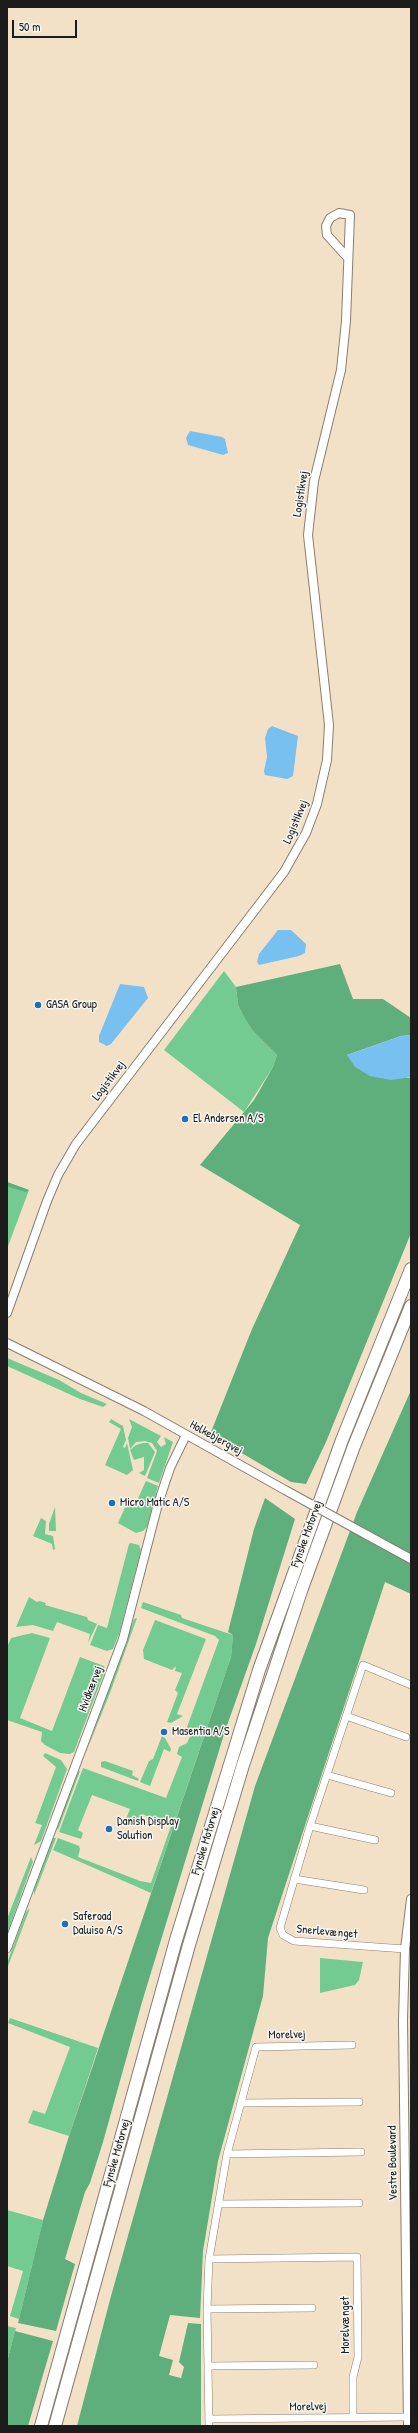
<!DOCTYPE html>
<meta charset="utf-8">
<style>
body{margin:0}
#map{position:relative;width:418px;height:2433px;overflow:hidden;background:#f3e1c7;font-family:"Patrick Hand",sans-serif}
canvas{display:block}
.frame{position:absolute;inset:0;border:8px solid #1c1c1c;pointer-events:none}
.scale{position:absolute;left:12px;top:20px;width:65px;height:18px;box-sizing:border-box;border:2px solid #1c1c1c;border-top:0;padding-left:5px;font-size:12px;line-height:14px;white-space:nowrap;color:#1c1c1c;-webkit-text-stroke:3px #f6f6f2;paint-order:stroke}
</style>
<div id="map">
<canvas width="418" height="2433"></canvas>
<div class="frame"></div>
<div class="scale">50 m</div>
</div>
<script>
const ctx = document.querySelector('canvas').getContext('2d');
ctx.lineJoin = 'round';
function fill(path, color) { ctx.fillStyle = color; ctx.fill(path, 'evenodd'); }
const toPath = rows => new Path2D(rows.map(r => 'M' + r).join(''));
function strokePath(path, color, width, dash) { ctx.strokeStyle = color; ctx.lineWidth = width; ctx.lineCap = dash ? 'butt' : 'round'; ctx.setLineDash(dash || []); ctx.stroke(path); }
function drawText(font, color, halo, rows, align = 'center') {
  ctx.font = font + ' "Patrick Hand",sans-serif'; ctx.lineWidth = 3; ctx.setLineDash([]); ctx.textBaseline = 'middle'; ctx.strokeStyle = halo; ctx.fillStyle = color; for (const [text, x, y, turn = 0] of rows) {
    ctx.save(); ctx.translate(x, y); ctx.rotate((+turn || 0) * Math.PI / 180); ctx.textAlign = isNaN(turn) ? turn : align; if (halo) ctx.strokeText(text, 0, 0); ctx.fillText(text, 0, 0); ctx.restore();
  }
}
fill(toPath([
 [224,971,236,987,238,1005,245,1019,253,1031,277,1055,273,1067,244,1112,164,1050],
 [7,1182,29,1190,7,1249],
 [7,1358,59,1380,81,1393,107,1404,103,1407,80,1399,7,1366],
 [111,1419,123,1426,126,1440,123,1447,125,1448,127,1443,133,1470,127,1475,105,1465,121,1429,109,1422],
 [129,1419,161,1436,157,1442,161,1447,166,1444,164,1437,173,1442,159,1483,147,1478,157,1451,152,1443,145,1441,136,1442,130,1449,128,1438,132,1427],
 [143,1443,148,1443,155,1452,145,1476,139,1473,144,1470,144,1457,134,1460,130,1450,136,1445],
 [146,1481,158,1486,147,1527,143,1531,136,1533,118,1523,127,1503,135,1505],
 [55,1507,56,1531,49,1531,49,1524],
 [41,1518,46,1521,45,1534,53,1536,55,1549,53,1550,52,1544,33,1536],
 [131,1543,139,1545,141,1550,120,1631,113,1649,107,1651,90,1645,98,1625,107,1628,129,1544],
 [29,1597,37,1602,39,1601,46,1603,45,1605,87,1617,88,1620,97,1624,88,1643,90,1634,57,1622,53,1631,33,1625,16,1627],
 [143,1602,181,1615,182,1618,233,1635,231,1657,151,1893,53,1850,58,1838,79,1846,80,1849,78,1857,140,1881,151,1883,171,1826,142,1814,138,1824,126,1819,130,1809,92,1795,78,1830,83,1833,81,1839,59,1832,83,1768,166,1798,182,1757,177,1754,179,1747,187,1743,191,1734,187,1727,219,1640,215,1636,141,1608],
 [137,1618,110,1693,85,1755,134,1619],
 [155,1620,206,1639,177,1714,183,1716,171,1723,167,1722,178,1693,175,1690,182,1673,175,1671,176,1666,172,1670,144,1659,143,1650],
 [32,1633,50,1638,20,1718,52,1731,80,1657,104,1666,105,1670,74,1752,70,1754,60,1753,45,1745,41,1741,42,1732,7,1720,7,1647,11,1638],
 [162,1736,165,1738,171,1749,170,1752,164,1749,150,1786,140,1782,149,1761,153,1759],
 [45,1753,61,1760,67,1769,41,1841,34,1845,42,1825,35,1823,36,1821,56,1767,43,1756],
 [105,1761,133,1771,132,1775,139,1779,138,1781,101,1767,101,1762],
 [80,1771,58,1830,57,1828,77,1772],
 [53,1838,56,1838,34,1895,34,1890],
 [31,1857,33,1862,31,1867,7,1934,7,1919],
 [30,1908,7,1969,7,1963,26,1912],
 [320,1958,363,1962,359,1980,355,1985,320,1993],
 [10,2018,98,2048,69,2136,28,2123,33,2110,45,2114,70,2047,8,2023],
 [7,2210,43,2220,19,2319,10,2316,23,2271,7,2266],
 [7,2326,16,2328,7,2362]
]), '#73cb91');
fill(toPath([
 [340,964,353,999,383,999,411,1018,411,1035,401,1036,347,1055,408,1078,411,1077,411,1233,326,1442,306,1484,291,1482,228,1445,209,1437,252,1329,300,1225,200,1165,254,1100,273,1067,277,1055,253,1031,245,1019,238,1005,236,987],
 [7,1182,29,1190,26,1192,7,1186],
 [411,1390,411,1594,385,1582,268,1938,263,1996,218,2161,203,2251,200,2318,170,2315,159,2356,173,2360,169,2375,181,2378,184,2367,179,2362,188,2323,201,2324,201,2426,77,2426,111,2296,255,1786,357,1512],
 [265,1498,295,1519,256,1644,225,1731,142,2002,103,2142,90,2183,85,2192,65,2259,75,2264,56,2331,18,2323,43,2220,69,2136,231,1657,233,1635,228,1632,254,1529],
 [15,2331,53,2341,28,2426,7,2426,7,2362]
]), '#5eaf7b');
fill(toPath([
 [190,431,222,437,225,439,228,453,223,455,188,445,186,438],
 [272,726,298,736,293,776,287,779,265,775,264,771,267,757,265,738,268,729],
 [278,930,291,930,306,944,305,953,299,956,259,965,257,962,259,954],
 [120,984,144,987,148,998,111,1044,107,1046,99,1042,99,1036],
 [411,1035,411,1077,391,1080,370,1076,355,1067,347,1055,401,1036]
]), '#78c0f0');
const minor = toPath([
 [346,1716,406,1737],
 [327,1775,391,1793],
 [310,1826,375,1840],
 [294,1879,364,1890],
 [405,1949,294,1941,283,1935,280,1928,310,1826,363,1665,411,1685],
 [241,2103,359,2102],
 [227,2154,361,2152],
 [218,2204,359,2203],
 [209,2259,357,2257,358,2357,353,2377,353,2417],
 [207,2309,312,2308],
 [208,2366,314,2365],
 [209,2419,408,2417],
 [209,2426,207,2309,209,2259,227,2154,256,2047,352,2045]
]);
const tertiary = toPath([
 [7,1313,47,1201,58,1175,76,1144,284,872,306,833,317,804,327,760,329,725,308,535,314,481,341,370,346,321,350,215,339,213,330,218,326,226,327,235,348,258],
 [7,1343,144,1411,285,1490],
 [367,1535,411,1559],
 [7,1948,123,1639,158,1504,170,1468,186,1435],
 [408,2426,403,2020,405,1949,411,1899]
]);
const motorway = toPath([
 [41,2426,176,1940,259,1670,342,1440,411,1269],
 [55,2426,189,1945,243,1765,301,1591,354,1446,411,1306]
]);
strokePath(minor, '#887e72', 8);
strokePath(tertiary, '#887e72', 10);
strokePath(motorway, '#887e72', 14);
strokePath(minor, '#fff', 7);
strokePath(tertiary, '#fff', 8);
strokePath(motorway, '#fff', 12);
const tertiaryBridge = toPath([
 [285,1490,367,1535]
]);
strokePath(tertiaryBridge, '#887e72', 10, []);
strokePath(tertiaryBridge, '#fff', 8);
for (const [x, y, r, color] of [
 [38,1005,4,"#1f6fb2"],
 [185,1119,4,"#1f6fb2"],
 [112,1503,4,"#1f6fb2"],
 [164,1732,4,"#1f6fb2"],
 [109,1829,4,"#1f6fb2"],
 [65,1924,4,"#1f6fb2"]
]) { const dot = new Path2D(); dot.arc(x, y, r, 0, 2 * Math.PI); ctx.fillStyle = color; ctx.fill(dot); strokePath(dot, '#f6f6f2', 1.5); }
drawText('12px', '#1c1c1c', '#f6f6f2', [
 ["Logistikvej",301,494,-81],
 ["Logistikvej",296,822,-67],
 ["Logistikvej",109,1081,-53],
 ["Holkebjergvej",216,1438,29],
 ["Fynske Motorvej",307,1534,-70],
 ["Hvidkærvej",91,1689,-69],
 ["Fynske Motorvej",206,1841,-73],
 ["Snerlevænget",327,1932,5],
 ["Morelvej",287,2035,-1],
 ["Fynske Motorvej",117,2153,-74],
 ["Vestre Boulevard",393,2163,-91],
 ["Morelvænget",346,2325,-90],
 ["Morelvej",308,2407,-1]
]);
drawText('12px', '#1c1c1c', '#f6f6f2', [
 ["GASA Group",46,1005],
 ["El Andersen A/S",193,1119],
 ["Micro Matic A/S",120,1503],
 ["Masentia A/S",172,1732],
 ["Danish Display",117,1822],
 ["Solution",117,1836],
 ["Saferoad",73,1917],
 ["Daluiso A/S",73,1931]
], 'left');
</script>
